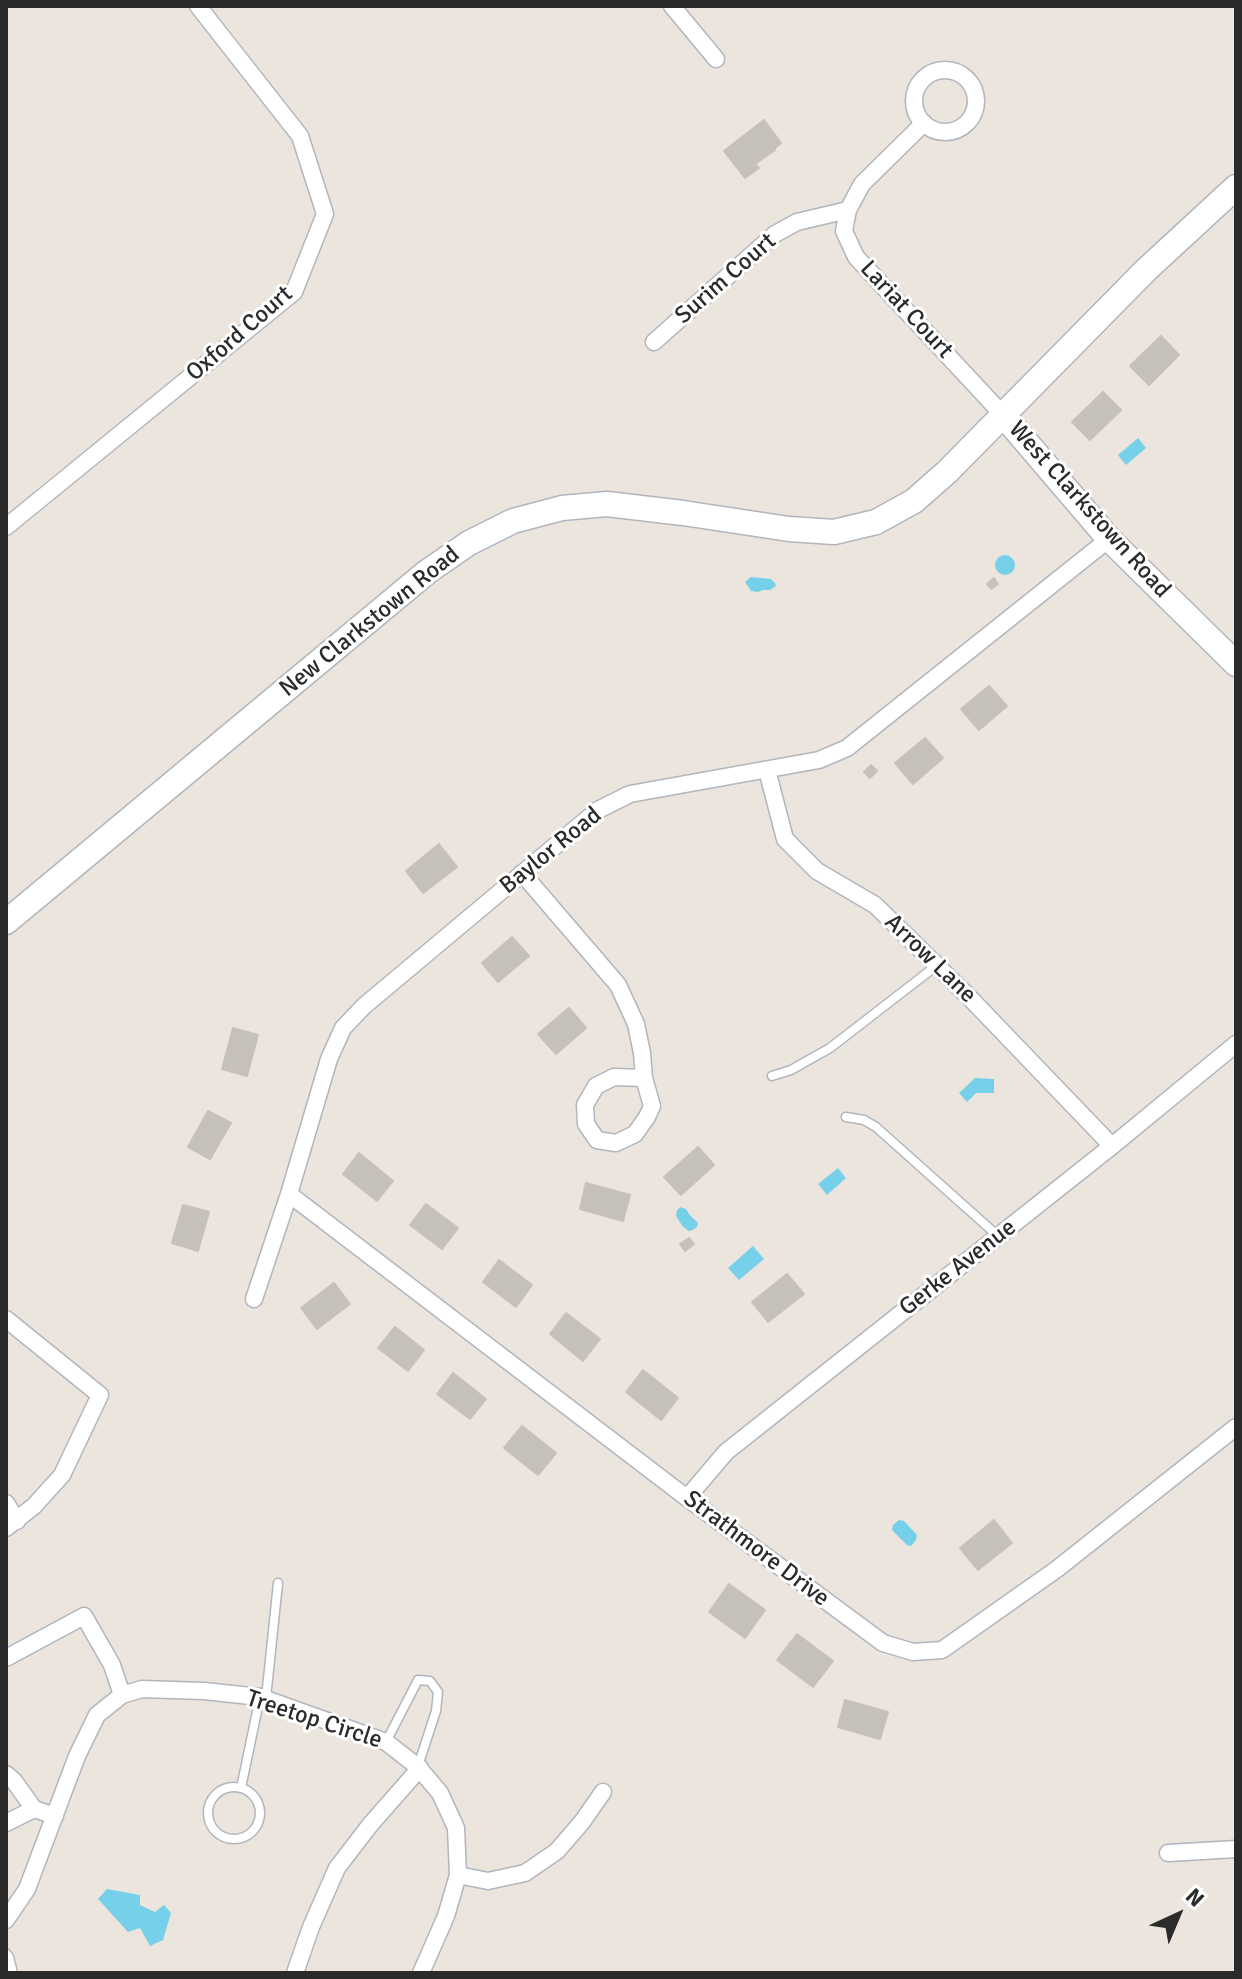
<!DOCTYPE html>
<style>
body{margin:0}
#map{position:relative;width:1242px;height:1979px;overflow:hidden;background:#ece5de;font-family:Signika,sans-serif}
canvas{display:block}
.frame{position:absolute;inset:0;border:8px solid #2b2b2b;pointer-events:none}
.north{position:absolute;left:1138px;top:1875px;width:80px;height:80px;-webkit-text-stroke:6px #fff;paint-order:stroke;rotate:44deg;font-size:22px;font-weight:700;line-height:32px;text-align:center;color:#2b2b2b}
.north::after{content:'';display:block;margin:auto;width:28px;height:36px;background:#2b2b2b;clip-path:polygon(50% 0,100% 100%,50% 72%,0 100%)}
</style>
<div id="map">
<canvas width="1242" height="1979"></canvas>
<div class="frame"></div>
<div class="north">N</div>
</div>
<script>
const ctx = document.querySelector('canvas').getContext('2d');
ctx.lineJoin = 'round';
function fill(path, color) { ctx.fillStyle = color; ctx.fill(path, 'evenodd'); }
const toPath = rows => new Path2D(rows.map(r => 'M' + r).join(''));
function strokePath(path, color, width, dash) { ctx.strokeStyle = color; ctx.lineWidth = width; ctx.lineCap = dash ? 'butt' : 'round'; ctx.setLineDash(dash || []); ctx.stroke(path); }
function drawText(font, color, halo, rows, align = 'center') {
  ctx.font = font + ' Signika,sans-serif'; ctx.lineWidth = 6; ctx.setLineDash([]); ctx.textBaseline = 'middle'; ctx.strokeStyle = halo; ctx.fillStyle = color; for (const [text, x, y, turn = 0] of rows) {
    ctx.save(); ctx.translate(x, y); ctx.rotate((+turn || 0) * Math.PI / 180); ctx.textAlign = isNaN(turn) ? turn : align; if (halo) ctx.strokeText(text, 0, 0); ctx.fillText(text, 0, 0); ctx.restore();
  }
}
fill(toPath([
 [1138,438,1146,448,1126,465,1118,455],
 '995 565a10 10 0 1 1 20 0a10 10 0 1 1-20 0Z',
 [751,577,771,579,775,583,776,586,770,590,763,590,758,592,751,591,745,582],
 [975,1078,994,1079,994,1093,976,1093,967,1102,959,1093],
 [838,1168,846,1178,827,1195,818,1184],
 [680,1207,686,1209,689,1214,698,1223,697,1227,693,1230,689,1231,683,1227,676,1216,677,1210],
 [753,1246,764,1259,739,1280,728,1268],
 [899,1520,904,1521,917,1535,916,1540,911,1546,907,1545,892,1530,893,1525],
 [107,1889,140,1895,140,1905,155,1912,164,1905,171,1913,163,1940,150,1946,140,1928,128,1932,98,1899]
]), '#76d0e9');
const building = toPath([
 [764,120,781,143,774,149,775,150,755,164,759,168,745,178,724,151,764,120],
 [1161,336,1179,355,1149,385,1130,366,1161,336],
 [1103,392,1121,410,1090,440,1072,422,1103,392],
 [994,578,998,584,991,589,987,584,994,578],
 [989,686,1007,706,979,730,961,709,989,686],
 [925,738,943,758,913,784,895,763,925,738],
 [871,765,877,771,870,778,864,772,871,765],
 [439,844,457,867,423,893,406,871,439,844],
 [512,937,529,956,498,982,482,963,512,937],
 [569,1008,586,1028,556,1054,538,1034,569,1008],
 [233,1028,258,1035,247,1076,222,1069,233,1028],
 [208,1111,231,1123,210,1159,188,1147,208,1111],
 [698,1147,714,1165,681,1195,664,1177,698,1147],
 [359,1153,393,1181,377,1201,343,1174,359,1153],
 [586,1183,630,1195,623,1221,580,1209,586,1183],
 [426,1204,458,1228,442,1249,410,1225,426,1204],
 [183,1205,209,1212,198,1251,172,1243,183,1205],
 [689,1238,694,1244,685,1251,680,1244,689,1238],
 [499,1260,532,1285,516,1307,483,1282,499,1260],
 [787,1274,804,1294,768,1322,752,1302,787,1274],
 [334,1283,350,1304,317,1329,301,1308,334,1283],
 [566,1313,600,1339,583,1361,550,1334,566,1313],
 [395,1327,424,1350,408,1371,378,1348,395,1327],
 [643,1370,678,1398,661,1420,626,1392,643,1370],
 [453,1373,486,1399,470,1419,437,1394,453,1373],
 [522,1426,556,1453,538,1475,504,1448,522,1426],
 [994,1520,1012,1543,978,1570,960,1548,994,1520],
 [729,1584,765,1610,745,1638,709,1612,729,1584],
 [797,1634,833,1661,813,1687,777,1660,797,1634],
 [845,1700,888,1712,880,1739,838,1727,845,1700]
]);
fill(building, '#c5c0b9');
strokePath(building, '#c8c1b8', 2);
const lane = toPath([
 [772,1076,791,1070,830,1048,936,966],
 [846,1117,864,1120,876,1127,998,1236],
 [266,1698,278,1583],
 [386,1742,418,1680,430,1681,438,1692,436,1711,418,1766],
 '208 1813a26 26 0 1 1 52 0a26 26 0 1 1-52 0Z',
 [241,1788,260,1697],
 [6,1953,9,1957,13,1973]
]);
const street = toPath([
 [672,6,716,59],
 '914 101a31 31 0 1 1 62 0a31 31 0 1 1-62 0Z',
 [924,123,862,184,848,210,844,231,856,257,1004,416],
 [654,342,775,234,797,222,848,210],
 [6,527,294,292,325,214,300,136,198,6],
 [767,770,785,839,817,871,875,905,969,997,1112,1146],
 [522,873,618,985,636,1024,642,1053,644,1078,652,1106,647,1117,635,1134,616,1143,597,1140,586,1124,585,1105,596,1086,614,1077,644,1078],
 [289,1194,687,1498,883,1643,913,1652,942,1650,1057,1569,1236,1427],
 [254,1299,289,1194,329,1059,343,1028,364,1006,598,810,630,794,819,760,847,748,1109,539],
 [6,1319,100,1395,62,1475,34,1506,6,1528],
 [687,1498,726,1452,1112,1146,1236,1044],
 [6,1503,17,1521],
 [6,1658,84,1616,112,1665,122,1695],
 [6,1774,14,1781,34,1809,55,1816],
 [6,1823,34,1809],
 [1168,1853,1236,1849],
 [458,1875,488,1881,525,1873,557,1851,582,1822,603,1792],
 [6,1920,27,1889,77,1756,97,1715,122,1695,142,1689,204,1691,260,1697,386,1742,418,1767,440,1793,456,1828,458,1875,446,1916,421,1973],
 [295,1973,311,1927,337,1868,370,1825,420,1768]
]);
const secondary = toPath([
 [1004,416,1109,539,1236,664],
 [6,922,427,572,469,543,513,521,562,508,607,504,683,513,789,529,834,532,876,522,914,501,947,472,1146,270,1236,187]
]);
strokePath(lane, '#b1b5be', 11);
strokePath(street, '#b1b5be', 19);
strokePath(secondary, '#b1b5be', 27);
strokePath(lane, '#fff', 8);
strokePath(street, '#fff', 16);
strokePath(secondary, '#fff', 24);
drawText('24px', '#2b2b2b', '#fff', [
 ["Surim Court",726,279,-41],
 ["Lariat Court",906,310,47],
 ["Oxford Court",240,334,-41],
 ["West Clarkstown Road",1089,510,48],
 ["New Clarkstown Road",370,622,-39],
 ["Baylor Road",551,851,-39],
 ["Arrow Lane",930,959,44],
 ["Gerke Avenue",958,1268,-38],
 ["Strathmore Drive",756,1549,37],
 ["Treetop Circle",314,1720,18]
]);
</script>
